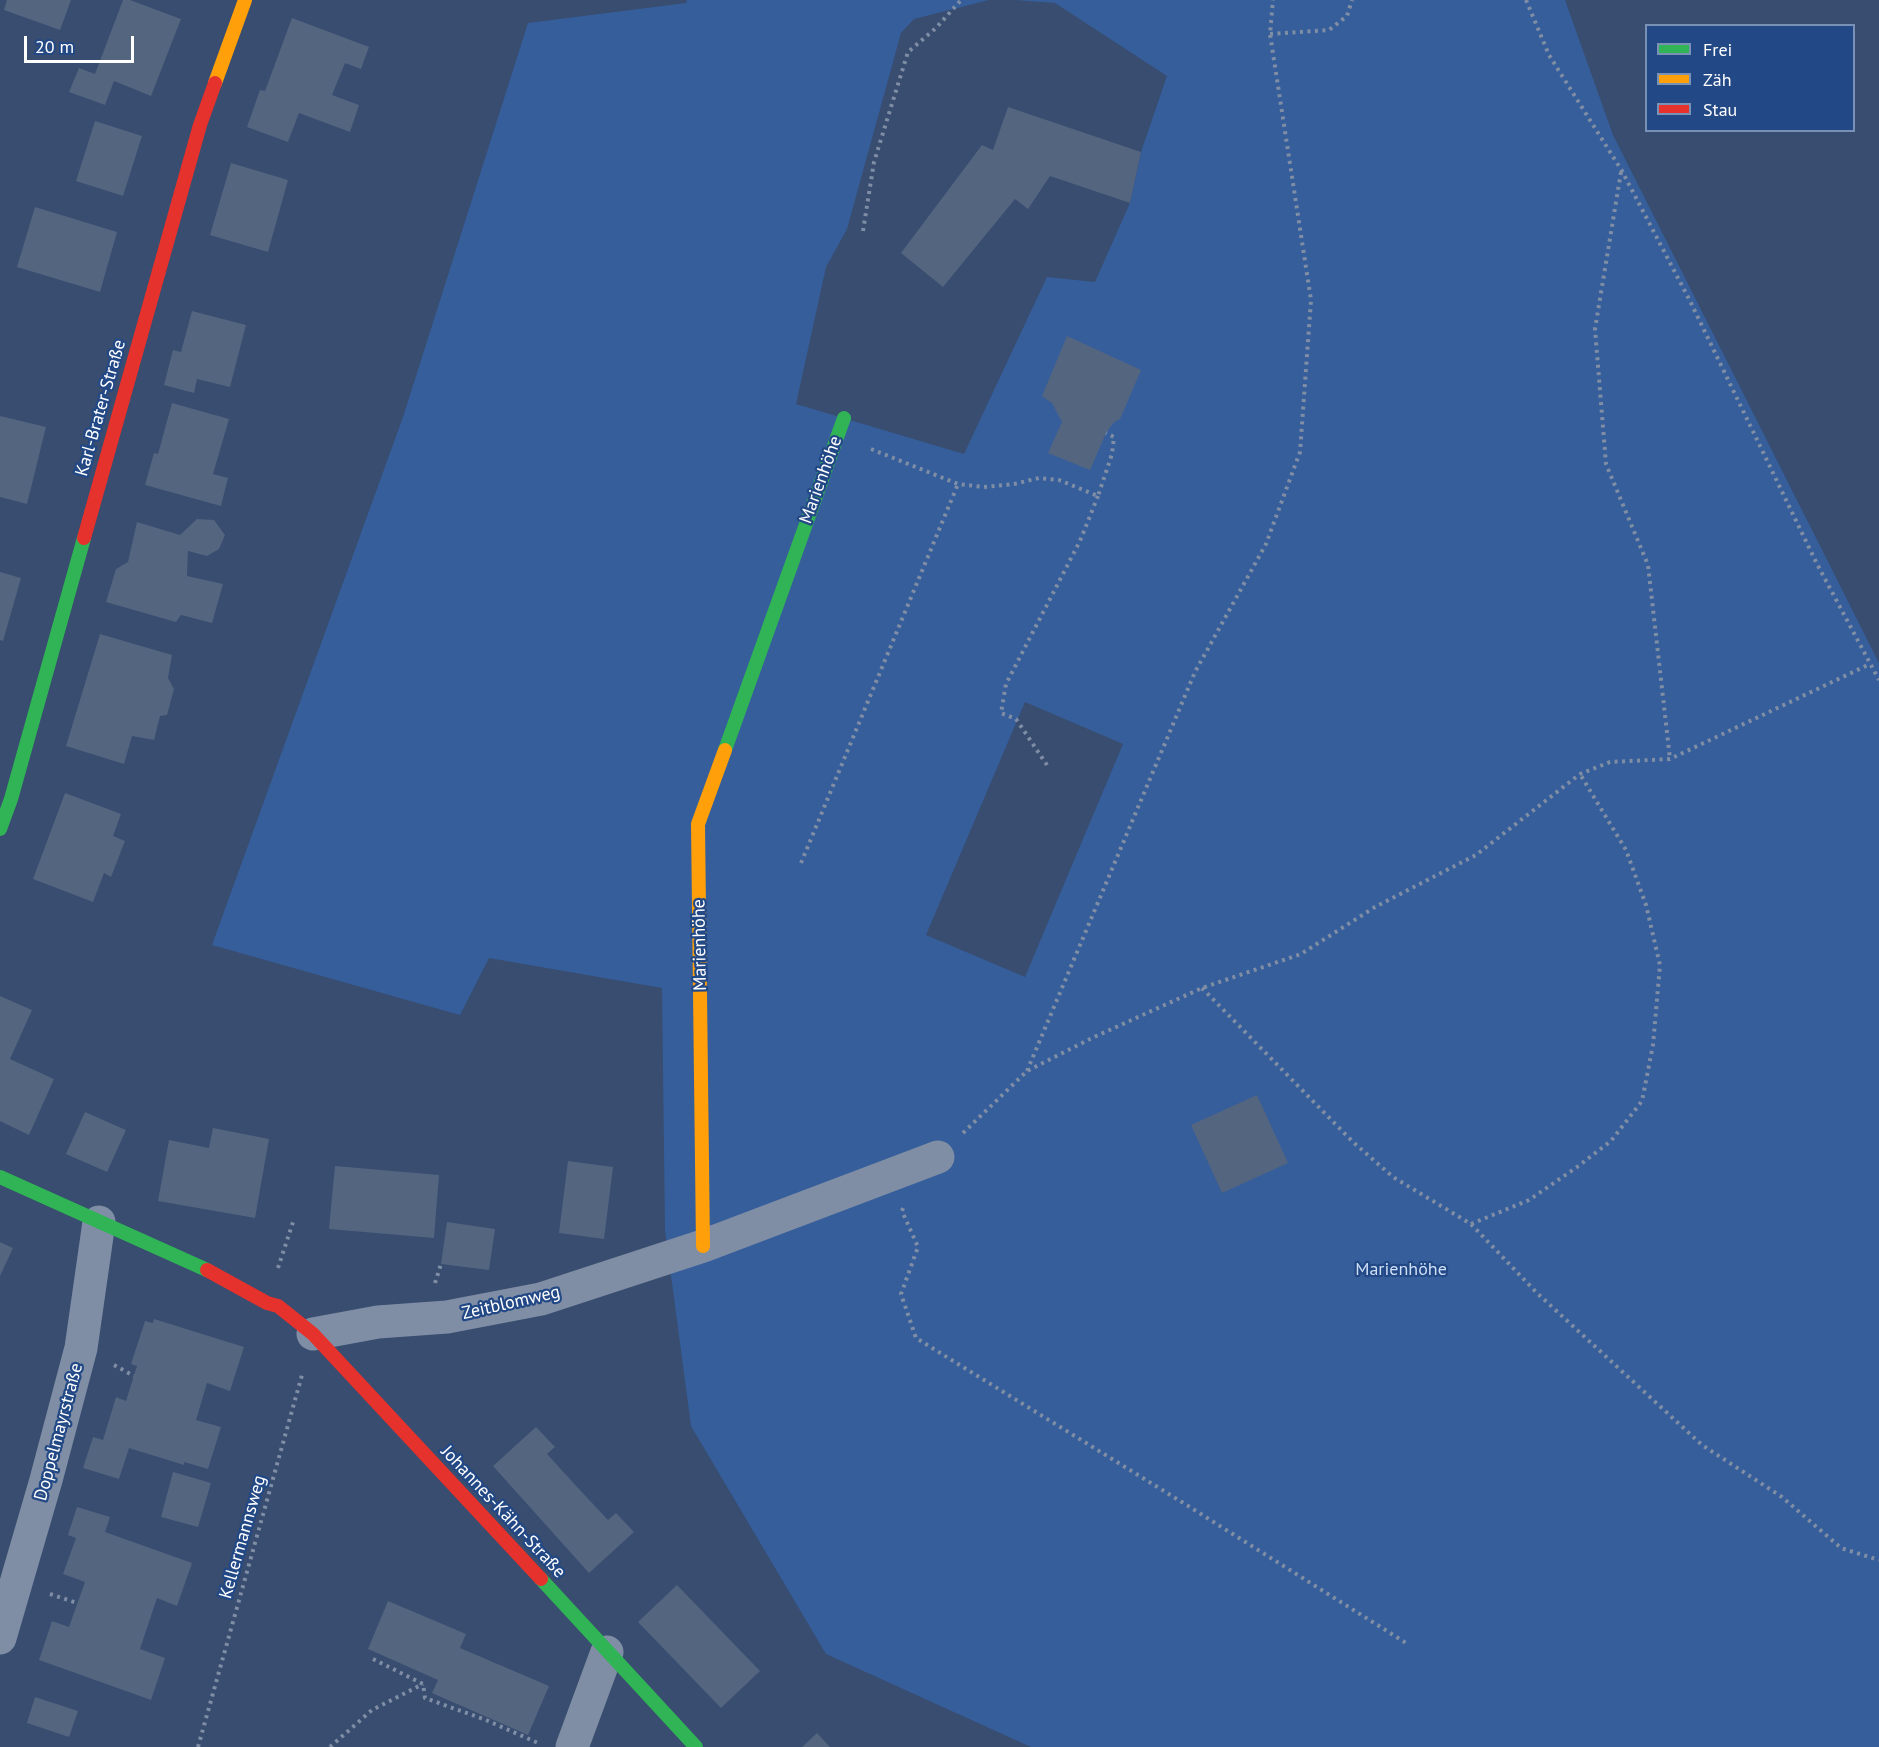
<!DOCTYPE html>
<meta charset="utf-8">
<style>
body{margin:0}
#map{position:relative;width:1879px;height:1747px;overflow:hidden;background:#384d6f;font-family:"PT Sans",sans-serif}
canvas{display:block}
.legend{position:absolute;left:1645px;top:24px;width:210px;height:108px;box-sizing:border-box;background:#224885;border:2px solid #7a91b6;margin:0;padding:8px 10px;list-style:none;font-size:18px;color:#fff}
.legend li{display:flex;align-items:center;gap:12px;height:30px}
.legend b{width:30px;border:2px solid #7a91b6}
.scale{position:absolute;left:24px;top:36px;width:110px;height:27px;box-sizing:border-box;border:3px solid #fff;border-top:0;padding-left:8px;font-size:18px;line-height:21px;white-space:nowrap;color:#fff;-webkit-text-stroke:4px #224885;paint-order:stroke}
</style>
<div id="map">
<canvas width="1879" height="1747"></canvas>
<ul class="legend">
<li><b style="height:8px;background:#30b455"></b>Frei</li>
<li><b style="height:8px;background:#ff9f0a"></b>Zäh</li>
<li><b style="height:8px;background:#e5322d"></b>Stau</li>
</ul>
<div class="scale">20 m</div>
</div>
<script>
const ctx = document.querySelector('canvas').getContext('2d');
ctx.lineJoin = 'round';
function fill(path, color) { ctx.fillStyle = color; ctx.fill(path, 'evenodd'); }
const toPath = rows => new Path2D(rows.map(r => 'M' + r).join(''));
function strokePath(path, color, width, dash) { ctx.strokeStyle = color; ctx.lineWidth = width; ctx.lineCap = dash ? 'butt' : 'round'; ctx.setLineDash(dash || []); ctx.stroke(path); }
function drawText(font, color, halo, rows, align = 'center') {
  ctx.font = font + ' "PT Sans",sans-serif'; ctx.lineWidth = 4.5; ctx.setLineDash([]); ctx.textBaseline = 'middle'; ctx.strokeStyle = halo; ctx.fillStyle = color; for (const [text, x, y, turn = 0] of rows) {
    ctx.save(); ctx.translate(x, y); ctx.rotate((+turn || 0) * Math.PI / 180); ctx.textAlign = isNaN(turn) ? turn : align; if (halo) ctx.strokeText(text, 0, 0); ctx.fillText(text, 0, 0); ctx.restore();
  }
}
fill(toPath([
 [687,0,989,0,914,19,901,33,847,229,826,267,796,404,964,454,1047,277,1095,282,1130,203,1141,152,1167,76,1055,3,1014,0,1565,0,1613,135,1879,663,1879,1747,1031,1747,826,1654,691,1426,665,1230,662,988,489,958,460,1015,212,945,403,417,528,23,686,3],
 [1025,702,1123,744,1025,977,926,935]
]), '#365e9b');
fill(toPath([
 [7,0,71,0,60,30,4,10],
 [123,0,130,0,181,19,151,96,114,81,105,105,69,92,79,68,95,74],
 [292,18,369,47,361,69,345,63,332,95,359,105,350,132,299,113,288,142,247,127,260,90,265,91],
 [1008,107,1141,152,1130,203,1050,176,1028,209,1015,199,943,287,901,253,982,145,993,150],
 [95,121,142,136,123,196,76,181],
 [231,163,288,180,268,252,210,235],
 [35,207,117,232,100,292,17,267],
 [192,311,246,325,230,387,197,379,194,393,164,385,173,350,181,352],
 [1067,336,1141,370,1120,419,1114,422,1106,433,1090,470,1048,453,1062,422,1052,403,1042,396],
 [172,403,229,419,213,474,228,478,221,506,145,485,154,453,158,454],
 [0,416,46,427,27,504,0,497],
 [197,519,214,520,225,535,219,549,207,556,188,551,187,576,223,584,212,623,181,615,176,622,106,602,116,569,128,562,137,522,180,535],
 [0,572,21,578,3,641,0,640],
 [100,634,172,655,168,678,174,689,167,715,160,716,154,740,132,736,124,764,66,746],
 [65,793,121,814,113,836,125,841,111,877,104,873,93,902,33,879],
 [0,996,32,1010,10,1059,54,1079,29,1135,0,1121],
 [1257,1095,1288,1163,1222,1193,1191,1125],
 [85,1112,126,1130,107,1172,66,1154],
 [213,1128,269,1139,255,1218,158,1201,169,1140,209,1148],
 [568,1161,613,1167,604,1239,559,1233],
 [335,1166,439,1175,434,1238,329,1229],
 [447,1222,495,1229,489,1270,441,1264],
 [0,1242,13,1248,0,1276],
 [154,1319,244,1347,230,1391,207,1383,196,1420,221,1427,208,1469,184,1462,184,1465,129,1448,119,1479,83,1468,93,1437,103,1440,116,1397,126,1401,137,1366,131,1364,145,1321,153,1323],
 [536,1427,555,1447,547,1454,578,1488,608,1520,616,1513,634,1532,589,1573,493,1466],
 [173,1472,211,1483,198,1527,161,1517],
 [77,1507,110,1517,105,1532,192,1563,177,1606,157,1598,140,1649,165,1658,151,1700,39,1660,52,1621,69,1627,85,1582,63,1574,76,1538,68,1535],
 [677,1585,760,1671,721,1708,638,1622],
 [388,1601,466,1634,460,1648,549,1686,528,1735,432,1693,438,1680,368,1649],
 [35,1697,78,1711,69,1737,27,1723],
 [817,1733,830,1747,802,1747]
]), '#546580');
strokePath(toPath([
 [1526,0,1549,55,1622,171,1690,301,1817,564,1879,680],
 [1270,34,1329,30,1347,16,1352,0],
 [1621,172,1595,329,1606,464,1648,565,1670,759],
 [863,231,874,162,908,52,936,28,961,0],
 [871,449,958,484,984,487,1014,484,1039,478,1059,480,1098,496,1112,454,1114,437,1106,433],
 [1047,765,1016,719,1001,713,1006,684,1080,541,1098,496],
 [801,863,958,484],
 [1202,988,1353,1142,1393,1177,1471,1224,1537,1293,1702,1445,1782,1497,1841,1548,1879,1560],
 [1027,1071,1195,672,1266,544,1300,452,1311,300,1270,34,1273,0],
 [963,1133,1027,1071,1092,1038,1202,988,1301,954,1375,907,1476,855,1580,774,1610,762,1670,759,1870,664],
 [903,1208,902,1211,918,1247,901,1294,916,1338,1185,1504,1406,1643],
 [1471,1224,1529,1200,1577,1167,1611,1141,1642,1101,1653,1045,1660,965,1646,905,1626,850,1580,774],
 [278,1268,294,1219],
 [435,1283,441,1264],
 [114,1365,134,1376],
 [50,1594,77,1603],
 [373,1659,423,1684,425,1698,486,1720,538,1743],
 [198,1747,302,1375],
 [330,1747,372,1710,423,1684]
]), '#7f8ea5', 4, [3, 4.5]);
strokePath(toPath([
 [313,1334,378,1322,447,1317,541,1299,703,1246,938,1157],
 [0,1638,46,1480,81,1348,99,1222],
 [572,1747,607,1652]
]), '#7f8ea5', 33);
strokePath(toPath([
 [725,750,844,418],
 [0,829,11,799,84,538],
 [0,1177,207,1270],
 [541,1579,696,1747]
]), '#30b455', 14);
strokePath(toPath([
 [215,83,245,0],
 [703,1246,698,824,725,750]
]), '#ff9f0a', 14);
strokePath(toPath([
 [84,538,200,125,215,83],
 [207,1270,267,1303,278,1306,313,1334,541,1579]
]), '#e5322d', 14);
drawText('18px', '#fff', '#224885', [
 ["Karl-Brater-Straße",101,408,-74],
 ["Marienhöhe",821,480,-70],
 ["Marienhöhe",700,945,-91],
 ["Zeitblomweg",511,1303,-13],
 ["Doppelmayrstraße",59,1432,-75],
 ["Johannes-Kähn-Straße",503,1512,47],
 ["Kellermannsweg",243,1537,-74]
]);
drawText('18px', '#cfdff7', '#224885', [
 ["Marienhöhe",1401,1270]
]);
</script>
